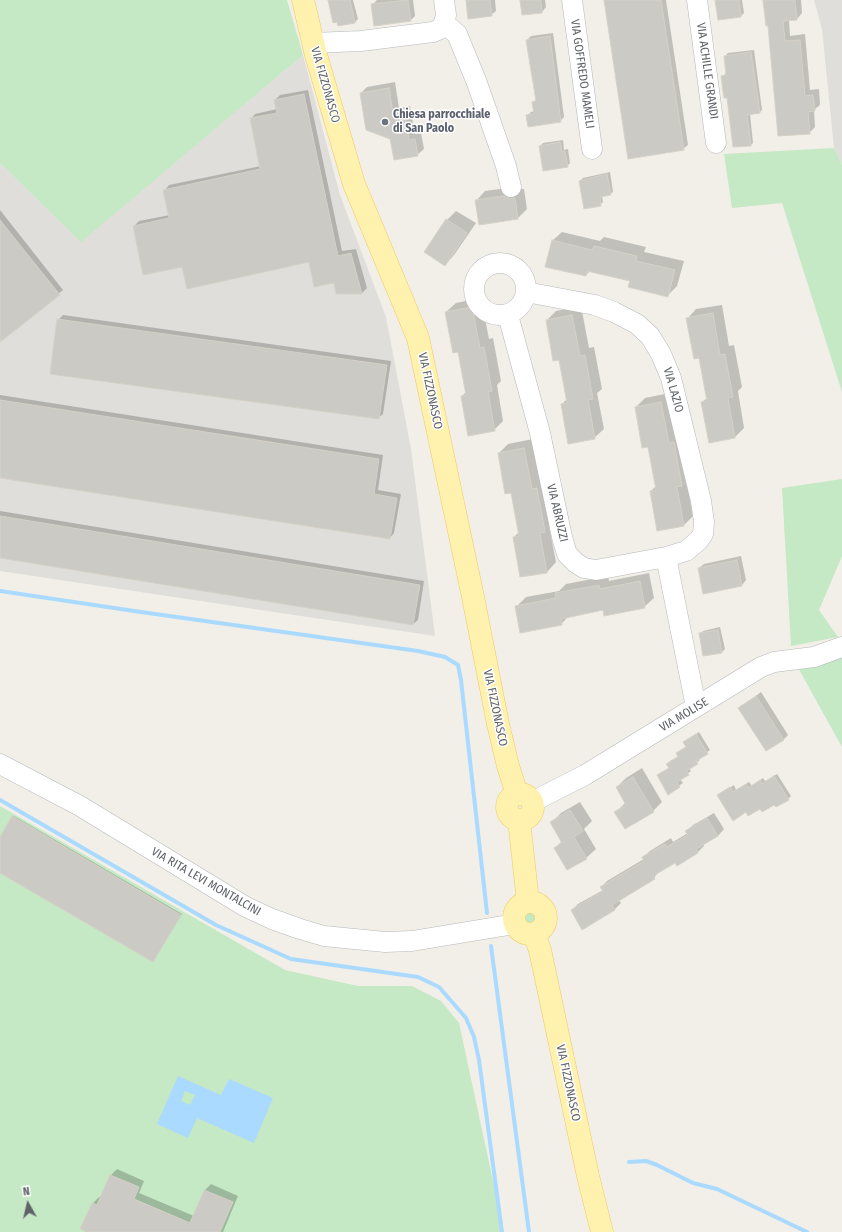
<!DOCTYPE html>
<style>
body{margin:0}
#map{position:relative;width:842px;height:1232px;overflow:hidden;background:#f1efe8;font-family:"Fira Sans Condensed",sans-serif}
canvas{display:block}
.north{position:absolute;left:8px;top:1184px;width:40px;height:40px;-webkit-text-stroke:3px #fff;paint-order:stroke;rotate:352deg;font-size:11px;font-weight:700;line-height:16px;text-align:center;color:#5f6368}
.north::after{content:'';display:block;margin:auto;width:14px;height:18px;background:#5f6368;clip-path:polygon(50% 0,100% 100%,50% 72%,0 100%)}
</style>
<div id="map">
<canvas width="842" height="1232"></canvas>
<div class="north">N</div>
</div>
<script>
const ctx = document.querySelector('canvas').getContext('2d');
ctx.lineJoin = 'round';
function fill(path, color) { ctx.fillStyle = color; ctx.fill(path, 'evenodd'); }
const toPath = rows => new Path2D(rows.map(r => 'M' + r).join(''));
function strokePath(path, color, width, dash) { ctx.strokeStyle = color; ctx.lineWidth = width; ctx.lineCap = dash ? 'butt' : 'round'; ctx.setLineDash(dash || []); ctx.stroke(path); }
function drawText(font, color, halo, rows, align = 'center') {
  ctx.font = font + ' "Fira Sans Condensed",sans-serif'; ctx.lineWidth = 3; ctx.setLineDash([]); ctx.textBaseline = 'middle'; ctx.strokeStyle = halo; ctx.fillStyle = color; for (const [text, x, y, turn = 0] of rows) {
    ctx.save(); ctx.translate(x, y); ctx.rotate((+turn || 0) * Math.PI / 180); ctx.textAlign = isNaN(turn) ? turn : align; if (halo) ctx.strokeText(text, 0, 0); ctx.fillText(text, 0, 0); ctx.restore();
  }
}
fill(toPath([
 [814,0,842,0,842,165,834,148,822,29],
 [303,55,340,195,386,317,411,449,435,636,0,571,0,163,81,241]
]), '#e0deda');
fill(toPath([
 [0,0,287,0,303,55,81,242,0,163],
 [834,148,842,165,842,392,782,203,732,208,724,154],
 [842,479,842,556,819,610,838,637,791,646,782,488],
 [842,652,842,747,796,664],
 [0,806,285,970,358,986,412,986,441,1001,459,1023,504,1232,0,1232],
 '522 919a8 8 0 1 1 16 0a8 8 0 1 1-16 0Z'
]), '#c5e8c5');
fill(toPath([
 [178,1076,221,1095,229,1079,273,1098,254,1143,197,1118,188,1138,157,1124],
 [185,1091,195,1095,190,1105,181,1101]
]), '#aadaff');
fill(toPath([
 [329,0,353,0,358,19,355,22],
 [377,0,413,0,415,16,411,20,372,5],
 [467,0,495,0,496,11,491,15],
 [521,0,545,0,546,7,542,12],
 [605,0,666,0,688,145,683,149],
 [716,0,742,0,744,13,741,16,719,19],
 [764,0,801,0,802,13,797,19,789,20,790,36,805,34,810,90,819,89,820,105,814,110,815,127,809,133,769,25],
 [553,33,564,117,560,121,527,116,531,112,535,111,533,102,537,99,527,40,531,36],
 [754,50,762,110,759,113,750,114,753,143,751,145,728,97,722,76,727,73,725,56,728,53],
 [395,82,399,108,410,106,415,134,421,133,424,149,417,155,391,138,361,93,367,87],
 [308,90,342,251,356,249,367,288,362,293,337,293,335,282,310,260,183,265,134,226,139,221,170,215,165,190,169,185,261,166,251,119,255,114,277,109,275,100,280,95],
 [563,140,564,150,568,149,570,163,567,166,540,146,543,143],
 [610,172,613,192,610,194,602,196,603,202,600,205,580,181,583,178],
 [514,187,518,189,524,189,527,209,518,218,476,201,485,191],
 [0,210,63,290,0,341],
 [456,211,476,223,454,255,445,265,447,220],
 [562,232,600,241,604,237,646,247,644,252,684,261,677,286,668,295,631,281,590,271,586,275,552,241],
 [481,298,489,339,493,338,501,381,497,385,503,421,494,430,469,435,462,396,467,391,459,351,446,312,456,303],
 [722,305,729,346,734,345,742,387,738,391,744,428,735,437,710,442,702,402,707,398,700,357,687,319,696,309],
 [581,306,589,348,594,347,602,389,597,393,604,429,594,438,562,404,567,399,560,359,547,320,556,311],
 [63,315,391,361,383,414,378,418,58,320],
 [670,393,693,516,684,525,651,491,656,486,649,446,636,407,645,398],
 [0,395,383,455,378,490,401,494,394,533,390,538,0,477],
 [533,439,554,522,549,526,556,562,547,572,514,537,519,532,512,492,499,453,508,444],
 [0,511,424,581,418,620,413,624,0,557],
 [741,556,746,580,742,585,699,568,704,564],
 [649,573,654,598,644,607,604,609,568,617,561,624,516,607,526,597,559,591,566,584,608,576,609,581],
 [720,627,725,649,722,652,700,634,703,631],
 [761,692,788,735,783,740,740,708],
 [699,732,710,750,699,758,700,760,689,768,691,771,680,779,683,783,668,793,661,773,670,768,670,761,679,756,677,753,687,746,684,742],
 [642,768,662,802,653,811,616,812,625,803,617,787,626,778],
 [777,774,791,796,788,799,746,811,721,793,734,785,736,790,749,782,752,786,763,778,765,781],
 [580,802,592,821,584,829,596,849,586,858,555,848,562,841,551,823,561,813],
 [714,813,724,829,718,836,703,844,704,846,698,852,677,864,675,861,659,871,654,878,618,899,621,903,614,910,572,910,578,904,603,890,601,887,607,881,644,859,643,857,650,851,671,838,673,842,688,833,687,831,693,825],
 [14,816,182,914,153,961,0,872,0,839],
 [117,1169,144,1181,139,1193,194,1216,205,1190,211,1184,238,1196,223,1232,86,1232,93,1203,99,1197,101,1198,111,1175]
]), '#0003');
strokePath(toPath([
 [0,591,141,612,418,651,445,657,458,665,461,680,487,913],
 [0,800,216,925,291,959,418,977,439,987,466,1018,474,1037,479,1060,502,1232],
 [491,946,529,1232],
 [629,1162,646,1161,657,1165,693,1183,717,1189,807,1232]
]), '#aadaff', 4);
const building = toPath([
 [328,0,350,0,355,23,338,26,337,22,333,23,328,0],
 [408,0,411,21,374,26,371,4,408,0],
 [466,0,490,0,492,16,468,19,466,0],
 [520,0,541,0,542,13,522,15,520,0],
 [604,0,661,0,684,150,628,159,604,0],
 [715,0,739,0,741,17,718,20,715,0],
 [763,0,795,0,797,20,783,21,785,41,800,40,805,96,813,95,815,111,808,112,810,134,778,136,768,26,766,26,763,0],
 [550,36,561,122,528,127,526,115,534,114,532,102,536,101,526,40,550,36],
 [751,52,760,113,747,115,751,146,733,147,727,98,724,98,721,76,726,75,724,56,751,52],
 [389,88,393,113,404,111,409,140,415,139,418,156,394,160,390,139,366,130,360,93,389,88],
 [304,94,338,256,351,253,362,294,336,294,334,283,314,287,309,262,187,289,182,267,143,275,133,226,169,218,163,190,260,169,250,118,277,113,274,100,304,94],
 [560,142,562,152,565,151,568,167,543,171,539,146,560,142],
 [607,174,611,195,600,197,601,206,584,209,579,181,607,174],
 [504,196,508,198,515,198,518,219,479,225,475,200,504,196],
 [446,219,467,233,445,266,424,252,446,219],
 [0,220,60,295,0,342,0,220],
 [552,240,592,250,594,246,637,256,636,261,675,270,668,297,628,287,630,281,587,271,586,276,545,267,552,240],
 [472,307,480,348,484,347,492,391,488,392,495,431,468,436,461,396,466,395,458,352,453,353,445,312,472,307],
 [713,313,720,355,725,354,733,397,728,398,735,438,709,443,701,402,707,401,699,358,694,359,686,318,713,313],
 [572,315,580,356,585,355,593,399,588,400,595,439,568,444,561,404,567,403,559,360,553,361,546,320,572,315],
 [57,319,387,365,379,419,50,374,57,319],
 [0,400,379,459,374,494,397,498,390,539,0,478,0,400],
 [661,402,669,443,674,442,682,486,677,487,684,526,657,531,650,491,656,490,648,447,642,448,635,407,661,402],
 [524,448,532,489,537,488,545,532,540,533,547,573,520,577,513,537,519,536,511,493,505,494,498,453,524,448],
 [0,516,420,585,413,625,0,558,0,516],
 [737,560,742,586,703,594,698,568,737,560],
 [640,581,645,608,604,616,603,610,561,619,562,625,520,633,515,606,556,598,555,593,599,585,600,589,640,581],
 [718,630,722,653,703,656,699,633,718,630],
 [756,696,784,740,766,751,738,708,756,696],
 [696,734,708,754,696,761,698,764,686,771,689,775,677,782,680,787,668,795,657,775,669,768,666,764,678,757,676,753,686,747,683,742,696,734],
 [774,776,789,800,776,807,774,805,762,812,760,809,748,816,746,812,733,821,717,795,730,787,733,792,746,784,748,788,760,780,762,784,774,776],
 [633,777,654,812,625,829,614,812,626,805,616,787,633,777],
 [570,810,583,831,574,837,587,859,567,870,554,848,562,843,550,822,570,810],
 [12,816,181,915,153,962,0,873,0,837,12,816],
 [707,818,718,836,696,849,698,853,677,866,675,863,653,876,655,879,612,905,615,910,582,930,571,910,603,891,600,887,644,861,642,857,665,844,667,847,688,835,685,831,707,818],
 [110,1175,139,1187,134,1199,190,1223,204,1190,233,1202,220,1232,87,1232,80,1229,92,1203,97,1205,110,1175]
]);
fill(building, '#cccac5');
strokePath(building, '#d6d1c6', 1);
const minor = toPath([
 [572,0,592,149],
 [697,0,716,143],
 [444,23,457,34,477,83,506,166,511,187],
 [313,43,361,41,433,32,440,29,444,23,446,15,444,0],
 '474 289a26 26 0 1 1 52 0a26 26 0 1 1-52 0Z',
 [508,315,540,433,562,537,567,554,576,563,584,568,596,570,666,557,686,551,698,541,703,534,704,522,701,501,671,378,661,354,650,336,637,324,614,312,595,305,526,292],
 [666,557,696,707],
 [0,764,80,806,246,907,272,919,300,929,324,936,385,942,412,941,515,924],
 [532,802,585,775,761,667,774,662,814,657,842,647]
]);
const major = toPath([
 [303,0,316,55,354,184,418,338,473,597,498,724,508,766,517,794],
 '507 807a13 13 0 1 1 26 0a13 13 0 1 1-26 0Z',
 [519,820,528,902],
 '514 918a16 16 0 1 1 32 0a16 16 0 1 1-32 0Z',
 [534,934,540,950,588,1176,602,1232]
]);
strokePath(minor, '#b5b8bc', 21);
strokePath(major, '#f2c960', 23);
strokePath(minor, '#fff', 20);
strokePath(major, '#fff2af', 22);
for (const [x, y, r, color] of [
 [385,122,4,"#6b7280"]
]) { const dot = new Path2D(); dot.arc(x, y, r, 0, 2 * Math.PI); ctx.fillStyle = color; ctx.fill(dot); strokePath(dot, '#fff', 1.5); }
drawText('12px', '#5f6368', '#fff', [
 ["VIA ACHILLE GRANDI",707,71,82],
 ["VIA GOFFREDO MAMELI",582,74,82],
 ["VIA FIZZONASCO",325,85,74],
 ["VIA LAZIO",673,390,74],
 ["VIA FIZZONASCO",430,391,78],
 ["VIA ABRUZZI",557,513,77],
 ["VIA FIZZONASCO",495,708,78],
 ["VIA MOLISE",684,715,-31],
 ["VIA RITA LEVI MONTALCINI",206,882,30],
 ["VIA FIZZONASCO",568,1083,78]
]);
drawText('bold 12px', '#5b616d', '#fff', [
 ["Chiesa parrocchiale",393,115],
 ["di San Paolo",393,129]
], 'left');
</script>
